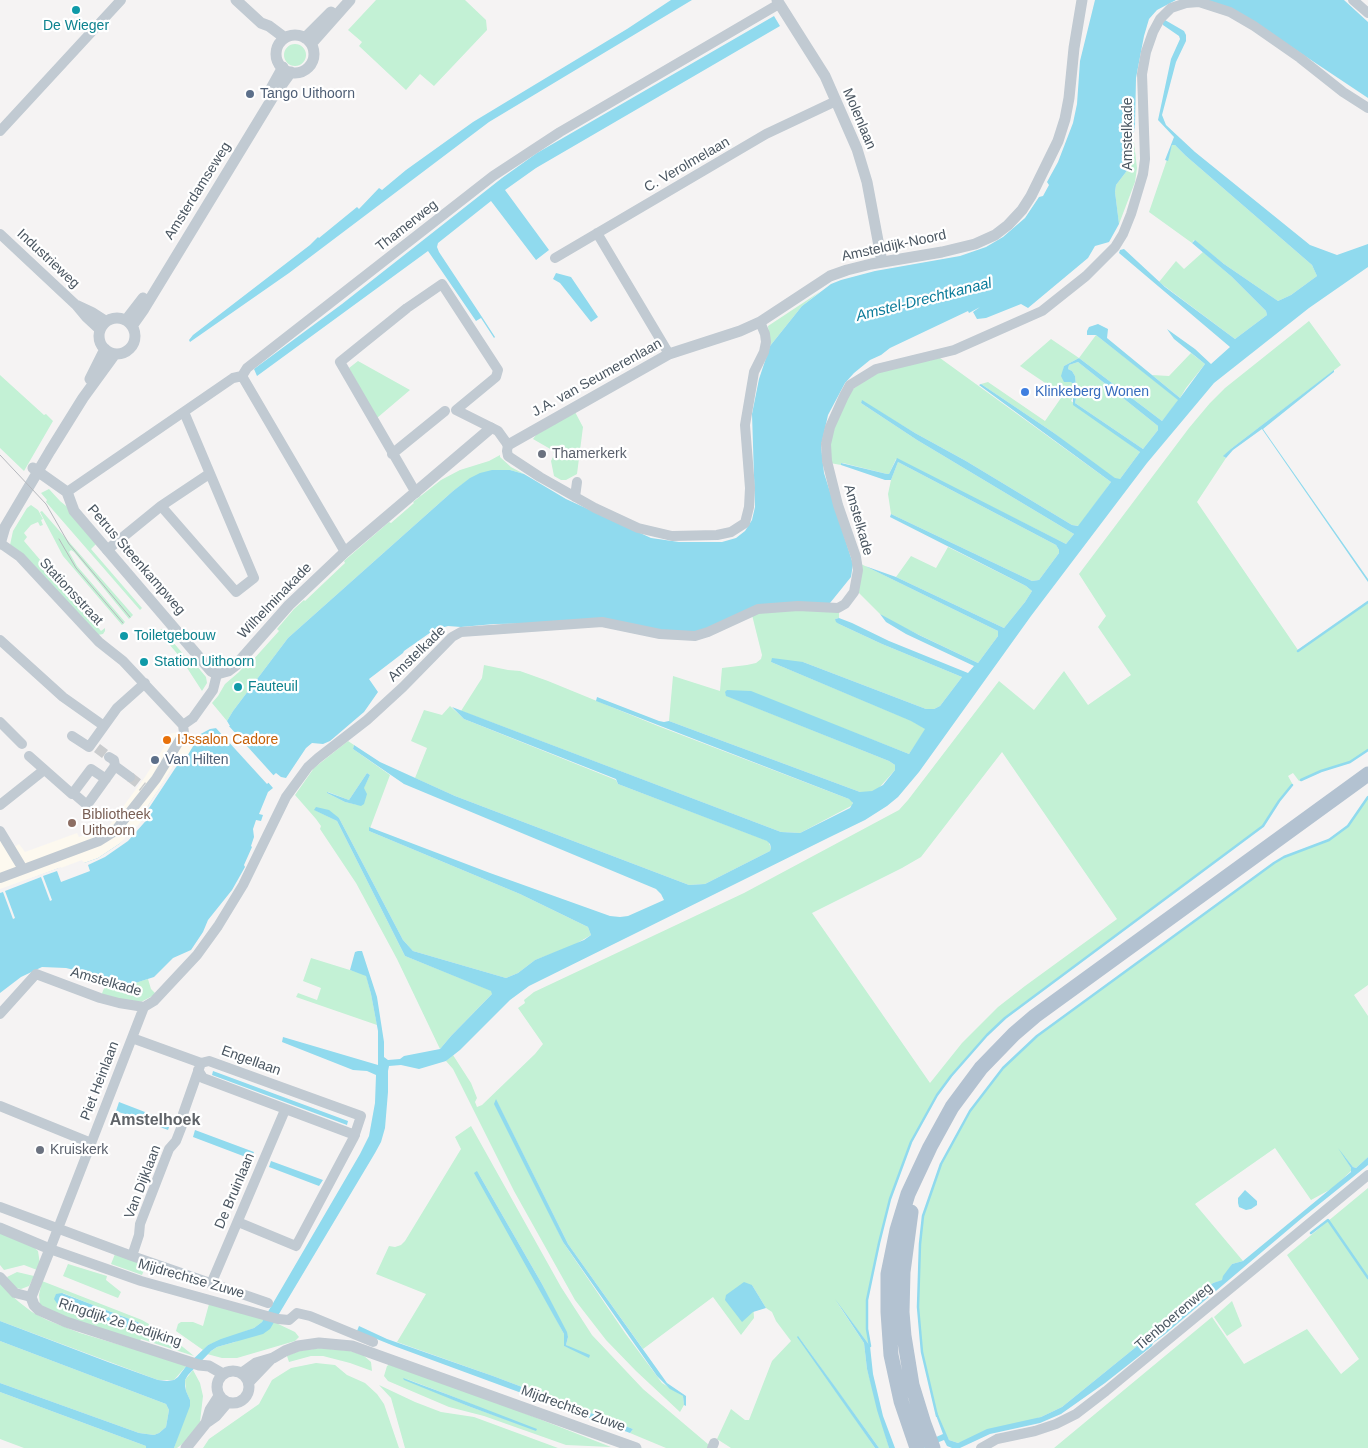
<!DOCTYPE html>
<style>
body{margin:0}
canvas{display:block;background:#f5f3f3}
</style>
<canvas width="1368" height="1448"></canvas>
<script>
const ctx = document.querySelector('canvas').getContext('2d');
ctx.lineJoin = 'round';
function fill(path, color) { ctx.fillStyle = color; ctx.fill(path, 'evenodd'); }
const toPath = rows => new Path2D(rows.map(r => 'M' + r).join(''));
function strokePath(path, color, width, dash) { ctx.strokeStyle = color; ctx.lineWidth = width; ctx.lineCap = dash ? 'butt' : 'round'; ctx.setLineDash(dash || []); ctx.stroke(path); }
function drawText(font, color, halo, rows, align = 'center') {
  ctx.font = font + ' Helvetica,sans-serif'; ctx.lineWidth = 4.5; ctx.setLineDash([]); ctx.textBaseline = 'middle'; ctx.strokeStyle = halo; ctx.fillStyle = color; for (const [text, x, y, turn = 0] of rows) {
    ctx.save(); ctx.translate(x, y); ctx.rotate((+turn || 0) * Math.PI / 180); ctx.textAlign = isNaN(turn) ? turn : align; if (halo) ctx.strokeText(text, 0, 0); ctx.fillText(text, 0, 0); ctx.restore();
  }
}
fill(toPath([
 [179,732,196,737,196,743,148,816,121,844,98,858,84,864,82,860,0,891,0,831,11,849,19,844,25,852,77,833,79,837,91,833,95,836,108,827,145,777,169,739,167,737,168,734]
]), '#fdf9ef');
fill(toPath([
 [376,0,465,0,486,20,487,30,434,86,420,74,406,90,359,46,362,42,348,30],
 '284 55a11 11 0 1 1 22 0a11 11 0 1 1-22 0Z',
 [1133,134,1137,168,1135,182,1119,224,1115,192,1116,185,1129,168],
 [1172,145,1175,145,1186,156,1312,265,1317,276,1291,295,1278,301,1224,264,1194,240,1192,243,1149,212],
 [1203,252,1232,277,1266,311,1267,315,1235,339,1159,282,1176,261,1184,269],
 [821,291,802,306,770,346,768,326],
 [1309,321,1341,365,1232,448,1224,457,1226,458,1197,502,1298,650,1368,603,1368,750,1350,762,1321,771,1299,781,1293,773,1288,776,1293,785,1279,801,1263,826,1005,1018,970,1053,937,1095,911,1142,890,1199,879,1243,867,1300,867,1329,870,1346,836,1301,864,1343,867,1369,889,1448,879,1448,798,1336,875,1448,731,1448,717,1439,731,1409,745,1420,749,1420,772,1361,791,1341,776,1321,772,1312,766,1308,752,1285,754,1318,741,1335,713,1297,643,1349,568,1244,496,1100,563,1242,625,1333,662,1383,683,1396,684,1405,680,1412,636,1371,606,1340,575,1300,514,1191,453,1069,446,1061,453,1055,471,1083,477,1098,475,1102,477,1107,482,1105,535,1054,543,1044,518,1008,525,1003,524,1000,534,992,744,893,899,810,908,800,999,681,1034,710,1064,671,1088,705,1131,675,1098,627,1106,616,1079,574,1189,428,1210,403,1225,388],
 [1002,752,1117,919,1025,986,998,1007,962,1043,930,1083,812,913,902,868,921,857],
 [1096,335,1179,400,1162,421,1079,358,1064,366,1063,372,1073,384,1074,395,1071,401,1140,452,1120,479,1117,480,1079,453,1054,433,981,384,988,382,1045,421,1063,395,1020,366,1051,339,1079,358],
 [1191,353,1205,364,1186,388,1180,398,1152,375,1169,376],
 [940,358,1111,482,1079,526,1072,525,966,461,915,433,862,401,861,403,917,440,1074,534,1066,544,896,459,889,474,887,474,843,463,841,463,841,465,830,463,830,435,850,391,878,372],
 [358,361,410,390,377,418,349,368],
 [1078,362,1158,426,1158,430,1143,449,1075,403,1077,393,1075,376,1072,371,1068,369,1069,365],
 [0,375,44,415,46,414,53,421,24,471,0,448],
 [575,412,583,427,577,474,566,480,561,480,554,476,551,461,554,455,552,450,533,439,536,435],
 [500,455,500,457,511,467,524,474,510,470,470,479,453,491,288,638,233,711,227,721,212,703,218,696,225,684,239,672,250,660,252,661,279,631,277,629,294,609,304,600,305,601,345,563,344,561,389,522,391,523,414,503,413,502,441,480,460,470,489,461],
 [898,462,1056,545,1059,550,1059,553,1039,580,1032,581,891,514,888,494,891,480],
 [49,489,60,501,71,510,98,542,91,549,142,608,140,610,46,502,47,500,41,493],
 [31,505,38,510,43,519,41,520,43,525,40,526,38,522,31,525,24,533,27,537,24,541,101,631,105,628,105,631,103,634,98,635,10,545,13,531,27,508],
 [42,511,133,615,129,619,74,552,71,550,69,552,77,566,125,622,122,625,63,556,40,512],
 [948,547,1026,586,1032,591,1025,602,1004,628,896,577,911,556,936,568],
 [861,564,998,631,998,636,978,663,888,620,880,614,857,591],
 [769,610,839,611,839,618,835,619,839,624,882,644,962,677,940,706,934,709,926,709,803,662,771,662,912,721,926,729,909,754,840,727,725,692,727,696,889,761,895,765,895,770,878,789,867,793,860,792,669,721,673,676,720,691,722,668,747,665,756,663,761,659,762,655,752,615],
 [162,629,194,667,196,665,206,677,207,683,202,691,180,657,158,631],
 [484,665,508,670,520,671,548,681,658,726,849,799,852,801,853,805,800,833,781,832,499,725,461,711,482,678],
 [450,706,464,719,616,780,618,784,768,841,771,848,770,851,705,884,689,885,455,796,415,778,427,748,411,741,424,710,442,715],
 [348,741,354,745,353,749,390,775,369,831,520,894,588,927,591,935,574,945,535,960,518,973,506,978,413,951,403,940,339,818,315,810,337,821,405,956,492,991,492,994,489,997,451,1036,440,1049,397,959,356,883,320,829,321,826,316,819,295,795,314,768],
 [367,773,370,775,364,787,358,805,345,802,327,793,328,792,349,800],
 [1368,797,1368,985,1354,995,1368,1016,1368,1157,1356,1168,1353,1167,1344,1156,1351,1168,1351,1171,1333,1188,1311,1200,1275,1148,1195,1204,1243,1261,1232,1264,1223,1280,1213,1283,1169,1318,1152,1334,1062,1407,1041,1417,958,1443,949,1440,937,1417,922,1352,918,1307,918,1277,923,1216,930,1195,941,1164,970,1111,1003,1068,1037,1036,1274,863,1284,857,1329,840,1348,826],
 [311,958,366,975,371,994,377,1025,296,997,298,993,317,1000,321,988,303,981],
 [108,978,131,984,148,979,151,989,156,994,141,1002,101,996],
 [471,1126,561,1287,592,1335,643,1389,709,1445,708,1448,666,1448,630,1433,633,1429,493,1376,397,1342,426,1294,376,1274,389,1246,395,1247,401,1245,405,1241,461,1149,455,1137],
 [477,1171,542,1284,568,1337,566,1345,574,1350,564,1346,564,1334],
 [1368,1188,1368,1448,1054,1448,1212,1317,1244,1364,1307,1329,1341,1374,1359,1359,1287,1255],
 [0,1232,31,1245,38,1251,40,1264,37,1270,24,1265,4,1270,0,1265],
 [115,1254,146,1265,142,1275,111,1264],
 [68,1264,107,1276,106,1280,121,1292,118,1298,63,1276],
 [17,1272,34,1276,29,1286,21,1289,16,1288,10,1282,7,1277],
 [0,1281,10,1294,19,1302,32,1312,47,1320,80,1333,187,1365,174,1380,158,1380,0,1321],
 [42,1281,142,1320,168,1335,194,1356,141,1339,139,1342,66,1318,40,1305,39,1295],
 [63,1293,93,1305,140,1323,136,1328,128,1328,58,1305],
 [1232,1301,1242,1326,1227,1336,1214,1317],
 [209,1304,264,1319,262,1322,254,1328,208,1345,203,1350,176,1331,178,1324,181,1322,193,1322,203,1326],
 [274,1322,295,1332,299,1337,295,1341,237,1358,222,1358,207,1354,217,1347,235,1342],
 [0,1341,166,1404,169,1410,166,1427,159,1433,154,1435,139,1433,0,1383],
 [321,1348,350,1351,363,1355,371,1362,372,1371,350,1363,323,1356,311,1356,289,1362,287,1356,299,1351],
 [316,1363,335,1365,347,1375,365,1383,377,1394,384,1404,399,1448,203,1448,209,1439,259,1404,272,1380,291,1368],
 [390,1364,424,1374,611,1447,566,1445,484,1416,449,1407,388,1381,384,1376,387,1366],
 [404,1378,449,1395,536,1430,468,1406],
 [193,1370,200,1383,203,1396,200,1422,185,1442,177,1448,174,1448,190,1400,186,1391,185,1380],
 [379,1385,415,1402,441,1412,474,1417,558,1448,405,1448,391,1398],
 [0,1392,146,1446,146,1448,24,1448,0,1439]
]), '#c3f1d5');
fill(toPath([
 [671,0,692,0,489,122,289,273,190,342,189,340,193,335,310,245,318,237,319,238,357,207,359,209,379,188,382,190,406,170,473,122,627,29],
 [1095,0,1176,0,1157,10,1149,19,1144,36,1136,78,1135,125,1129,168,1116,185,1115,192,1119,224,1109,242,1095,246,1088,258,1028,308,1021,304,986,318,977,319,973,312,980,307,969,313,968,311,890,348,881,355,870,360,854,373,845,383,828,415,821,446,824,473,853,564,851,577,830,603,776,603,700,631,682,632,664,631,619,622,494,624,461,627,448,626,434,630,404,651,403,653,369,679,378,692,364,712,330,741,323,744,312,743,306,748,286,778,281,777,276,773,267,781,273,788,268,792,259,814,263,815,261,821,256,820,253,829,254,837,251,846,252,847,244,865,245,867,232,890,208,920,203,932,191,950,173,958,154,977,132,984,66,968,42,967,21,977,0,993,0,890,59,868,63,877,85,869,84,863,98,858,119,844,128,837,147,816,144,812,178,760,183,763,195,743,195,737,210,729,230,726,227,721,233,711,288,638,453,491,470,478,480,473,492,470,510,470,524,474,566,499,651,538,679,542,722,542,736,538,745,531,752,520,755,507,752,414,759,379,770,346,802,306,831,284,841,280,875,271,960,256,986,247,1003,237,1025,218,1039,197,1043,196,1049,185,1047,182,1058,162,1073,123,1077,104,1080,61],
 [1205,0,1344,0,1368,22,1368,98,1257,24],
 [774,16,780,26,536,168,505,190,549,250,536,260,491,201,438,243,437,247,439,252,482,317,495,337,494,338,481,318,476,321,428,251,257,376,254,369,342,304,502,178,537,153],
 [1165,20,1184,31,1186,35,1186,41,1176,62,1162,115,1166,125,1195,152,1310,245,1337,255,1368,244,1368,267,1309,308,1214,383,1147,463,1031,616,919,772,898,797,887,806,865,820,830,837,529,986,510,1000,460,1050,446,1061,419,1069,401,1065,389,1066,388,1071,388,1092,385,1128,381,1142,375,1153,270,1329,263,1334,217,1347,211,1351,188,1375,185,1380,185,1386,186,1391,190,1400,190,1406,174,1448,146,1448,146,1446,0,1392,0,1383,139,1433,154,1435,159,1433,166,1427,169,1410,166,1404,0,1341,0,1321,108,1362,158,1380,167,1381,174,1380,178,1377,187,1365,208,1345,221,1339,254,1328,262,1322,360,1154,369,1136,375,1103,376,1075,367,1071,353,1070,282,1042,283,1037,378,1065,378,1031,371,994,366,976,350,970,355,952,358,951,362,951,377,997,384,1042,384,1057,388,1060,400,1059,404,1056,440,1049,451,1036,492,994,491,991,405,956,337,821,314,810,316,807,329,810,339,818,403,940,413,951,506,978,518,973,535,960,584,940,591,935,588,927,520,894,369,831,369,827,490,873,610,916,620,917,628,916,664,900,661,894,656,889,404,784,353,749,354,745,380,762,455,796,689,885,705,884,770,851,771,848,770,844,767,841,618,784,616,779,464,719,452,707,781,832,800,833,850,808,853,803,849,799,596,701,597,697,659,721,664,722,669,721,860,792,872,791,883,785,895,770,895,765,889,761,726,696,725,692,727,690,751,691,909,754,925,729,911,721,771,662,772,658,803,662,926,709,934,709,940,706,962,677,882,644,839,624,836,622,835,619,839,618,852,623,889,641,968,673,974,666,906,634,886,622,880,614,919,635,978,663,998,636,998,631,865,566,896,577,1004,628,1025,602,1032,591,1026,586,890,517,891,514,1032,581,1039,580,1059,553,1059,550,1056,545,898,462,891,480,885,480,841,465,841,463,887,474,889,474,897,458,1066,544,1074,534,917,440,861,403,862,400,915,433,966,461,1072,525,1078,526,1111,482,979,385,981,384,1054,433,1115,478,1120,479,1140,452,1073,405,1073,384,1071,382,1064,382,1061,376,1064,366,1079,358,1162,421,1178,400,1096,335,1087,335,1087,331,1089,327,1098,324,1108,329,1107,338,1180,398,1205,364,1174,339,1167,329,1195,349,1211,364,1230,347,1119,253,1120,250,1124,249,1165,287,1235,339,1267,315,1266,311,1232,277,1192,243,1195,240,1224,264,1278,301,1291,295,1317,276,1312,265,1186,156,1175,145,1172,145,1168,161,1165,160,1174,137,1158,120,1171,59,1180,39,1179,36,1163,25,1162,22],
 [1078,362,1158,426,1158,430,1143,449,1075,403,1077,393,1075,376,1072,371,1068,369,1069,365],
 [556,273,571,277,598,317,591,322,560,283,553,279],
 [1334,370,1334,372,1263,429,1368,579,1368,582,1262,429,1233,450,1226,458,1223,456,1232,448],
 [367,773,370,775,364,788,367,794,364,804,361,806,345,802,327,793,327,792,349,800],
 [213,1071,348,1121,347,1125,212,1075],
 [496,1099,568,1244,667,1383,686,1396,686,1406,684,1405,683,1396,670,1389,657,1376,563,1242,494,1104],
 [119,1102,171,1122,168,1130,116,1111],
 [195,1130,254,1152,251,1159,193,1137],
 [1338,1148,1353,1167,1356,1168,1368,1157,1368,1165,1302,1218,1164,1335,1153,1343,1152,1346,1105,1383,1061,1414,1040,1423,990,1434,960,1448,952,1448,947,1446,944,1440,924,1448,911,1448,943,1434,937,1418,936,1410,949,1440,958,1443,987,1429,1041,1417,1062,1407,1152,1334,1169,1318,1213,1283,1222,1280,1223,1276,1232,1264,1243,1261,1351,1172,1351,1168],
 [271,1161,323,1180,319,1186,269,1167],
 [477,1171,542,1284,567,1332,568,1337,566,1345,590,1355,589,1358,564,1346,564,1334,474,1173],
 [1245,1190,1257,1201,1257,1205,1251,1209,1246,1210,1239,1207,1238,1203,1238,1198],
 [744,1282,752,1285,766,1308,753,1312,742,1322,725,1300,726,1295],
 [62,1293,93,1305,140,1323,136,1328,129,1328,58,1305,54,1299,56,1294],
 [835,1299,870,1346,873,1374,883,1416,895,1448,889,1448,877,1410,867,1369,864,1343],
 [359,1326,387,1339,493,1376,633,1429,630,1433,394,1346,357,1331],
 [798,1336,836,1388,879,1448,875,1448,797,1337],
 [403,1378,449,1395,537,1429,536,1431,468,1406,404,1380]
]), '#90daee');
fill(toPath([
 [228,725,275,777,267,784,215,727],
 [177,760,180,761,147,811,151,815,128,841,105,857,88,865,90,871,61,882,57,871,43,876,52,900,50,901,41,877,5,891,15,918,13,919,3,892,0,893,0,889,61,867,64,874,83,867,81,863,83,861,84,863,98,858,119,844,147,816,144,812]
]), '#f5f3f3');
strokePath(toPath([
 [1298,651,1368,602],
 [1301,780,1321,771,1350,762,1368,750],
 [1311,1233,1328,1220,1368,1278],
 [870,1346,867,1329,867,1300,879,1243,890,1199,911,1142,937,1095,951,1076,987,1035,1005,1018,1263,826,1279,801,1292,785],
 [937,1416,922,1352,918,1307,920,1244,923,1216,941,1164,970,1111,1003,1068,1037,1036,1274,863,1284,857,1329,840,1348,826,1368,797]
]), '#90daee', 2.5);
strokePath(toPath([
 [97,748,109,757],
 [130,777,143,787]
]), '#caccce', 10, [10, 5]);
strokePath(toPath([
 [1353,0,1368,13],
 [0,131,121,0],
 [597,233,669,354],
 [0,234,76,305,86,317,100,330],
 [555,258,766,134,836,101],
 [77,305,92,312,106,321],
 [242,376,345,552],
 [392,454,445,411],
 [67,492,233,378,242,376,247,368,493,176,560,132,779,4],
 [416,493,340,362,407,308,442,284,498,370,496,377,456,410,498,431,508,445,507,451,508,456,540,477,595,508,638,528,672,536,717,535,731,532,745,523,749,507,750,488,745,425,754,372,764,352,766,342,765,334,760,322],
 [575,497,577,482],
 [161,506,236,592,254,578,184,412],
 [0,543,20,557,99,642,123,661,183,725],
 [107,550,161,506,209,474],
 [0,640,63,697,104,726],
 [0,722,22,744],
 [183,725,193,718,213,690,217,674],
 [72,736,89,747,117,708,145,683],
 [29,756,72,794,73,793,87,805,115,766],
 [109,757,114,760,115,766,130,777],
 [73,793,91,769,106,779],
 [0,805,44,770],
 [0,831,23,869],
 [0,878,99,841,115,831,156,779,184,733,183,725],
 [144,1007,50,1249,141,1281,278,1319,289,1320,297,1313,310,1316,373,1342],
 [0,1014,36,974,100,998,119,1003,144,1007,154,1001,197,955,218,926,243,885,286,797,308,767,318,758,367,720,403,687,452,637,461,632,602,622,660,634,695,636,708,632,758,609,798,606,838,608,845,604,854,592,858,570,856,557,838,505,827,461,826,444,830,427,844,396,850,385,876,369,954,350,1042,311,1086,276,1115,247,1123,234,1131,214,1143,174,1145,159,1142,74,1146,52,1153,32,1160,19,1171,8,1186,3,1199,2,1230,12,1254,26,1300,58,1343,92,1368,108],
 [132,1038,201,1063,209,1061,361,1116,354,1137,296,1246,238,1222],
 [198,1070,203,1078,355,1135],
 [0,1106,91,1143],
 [0,1207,132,1256,268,1303],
 [132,1256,139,1235,140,1224,169,1149,176,1141,183,1123,183,1114,201,1063],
 [0,1277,15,1293,31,1297],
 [211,1284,285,1110],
 [712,1448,714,1443],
 [981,1448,997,1439,1035,1431,1056,1424,1076,1414,1106,1391,1368,1175]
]), '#c1cad2', 10);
strokePath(toPath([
 [236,0,261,23,269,26,285,38],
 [777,0,825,76,857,149,867,182,882,262],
 '276 54a19 19 0 1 1 38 0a19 19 0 1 1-38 0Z',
 [305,38,331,12],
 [311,44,350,0],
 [268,94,283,67],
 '99 336a18 18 0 1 1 36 0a18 18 0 1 1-36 0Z',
 [126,320,143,298],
 [132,326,144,309,273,97,291,72],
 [90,379,105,349],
 [508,445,669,354,740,331,760,322,830,276,847,270,871,264,942,252,975,244,995,235,1008,225,1022,210,1031,196,1058,141,1065,119,1069,98,1074,48,1082,0],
 [33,468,67,492,74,511,211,671,217,674,228,671,236,665,289,605,345,552,491,428],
 [0,544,5,527,50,451,83,398,115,354],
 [0,1228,50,1249,31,1297,34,1305,39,1310,66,1322,199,1365,209,1366,223,1374],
 '217 1387a16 16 0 1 1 32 0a16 16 0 1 1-32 0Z',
 [242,1373,256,1363,273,1358,285,1351,298,1346,319,1343,352,1346,636,1448],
 [249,1382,271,1359],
 [206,1423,216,1416,227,1403],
 [186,1448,206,1423,210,1410,219,1396]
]), '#c1cad2', 11);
strokePath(toPath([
 [911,1212,903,1272,902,1312,904,1336,912,1385,924,1424,933,1448],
 [917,1448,901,1401,891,1355,888,1312,888,1274,897,1230,908,1194,930,1147,952,1107,981,1068,1014,1034,1035,1016,1368,774]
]), '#b3c2d1', 15);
strokePath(toPath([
 [0,455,46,504,69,544,130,617],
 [59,539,76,568,123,623]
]), '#b5b8bd', 1);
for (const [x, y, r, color] of [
 [76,10,5,"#0f9aa8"],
 [250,94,5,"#5c6f8a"],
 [1025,392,5,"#3f7fe0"],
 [542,454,5,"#6b7280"],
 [124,636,5,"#0f9aa8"],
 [144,662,5,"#0f9aa8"],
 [238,687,5,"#0f9aa8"],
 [167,740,5,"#e8710a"],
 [155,760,5,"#5c6f8a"],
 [72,823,5,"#8d6e63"],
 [40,1150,5,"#6b7280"]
]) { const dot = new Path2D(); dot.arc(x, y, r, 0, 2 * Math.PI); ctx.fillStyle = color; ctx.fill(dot); strokePath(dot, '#fff', 2); }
drawText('14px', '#0d838f', '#fff', [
 ["De Wieger",76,26,"center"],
 ["Toiletgebouw",134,636],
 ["Station Uithoorn",154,662],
 ["Fauteuil",248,687]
], 'left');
drawText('14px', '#4e5e75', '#fff', [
 ["Tango Uithoorn",260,94],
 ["Van Hilten",165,760]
], 'left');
drawText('14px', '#4a5661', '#fff', [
 ["Molenlaan",859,119,67],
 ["Amstelkade",1128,134,-90],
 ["C. Verolmelaan",687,165,-30],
 ["Amsterdamseweg",198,191,-58],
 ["Thamerweg",407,226,-38],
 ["Amsteldijk-Noord",894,246,-12],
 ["Industrieweg",48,259,43],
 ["J.A. van Seumerenlaan",597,378,-29],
 ["Amstelkade",858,520,74],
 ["Petrus Steenkampweg",136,560,49],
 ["Stationsstraat",71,592,47],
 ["Wilhelminakade",275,601,-46],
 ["Amstelkade",417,654,-44],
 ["Amstelkade",106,982,16],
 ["Engellaan",251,1061,20],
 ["Piet Heinlaan",100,1081,-69],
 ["Van Dijklaan",143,1182,-69],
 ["De Bruinlaan",235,1191,-67],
 ["Mijdrechtse Zuwe",191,1279,16],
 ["Tienboerenweg",1174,1317,-40],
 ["Ringdijk 2e bedijking",120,1323,18],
 ["Mijdrechtse Zuwe",573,1409,20]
]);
drawText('14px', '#366cbe', '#fff', [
 ["Klinkeberg Wonen",1035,392]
], 'left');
drawText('14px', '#5b616d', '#fff', [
 ["Thamerkerk",552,454],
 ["Kruiskerk",50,1150]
], 'left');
drawText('14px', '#c56008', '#fff', [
 ["IJssalon Cadore",177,740]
], 'left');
drawText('14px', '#785e54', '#fff', [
 ["Bibliotheek",82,815],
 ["Uithoorn",82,831]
], 'left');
drawText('italic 15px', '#0c7c9b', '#fff', [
 ["Amstel-Drechtkanaal",924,300,-14]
]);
drawText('bold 16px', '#5f6368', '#fff', [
 ["Amstelhoek",155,1121]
]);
</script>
